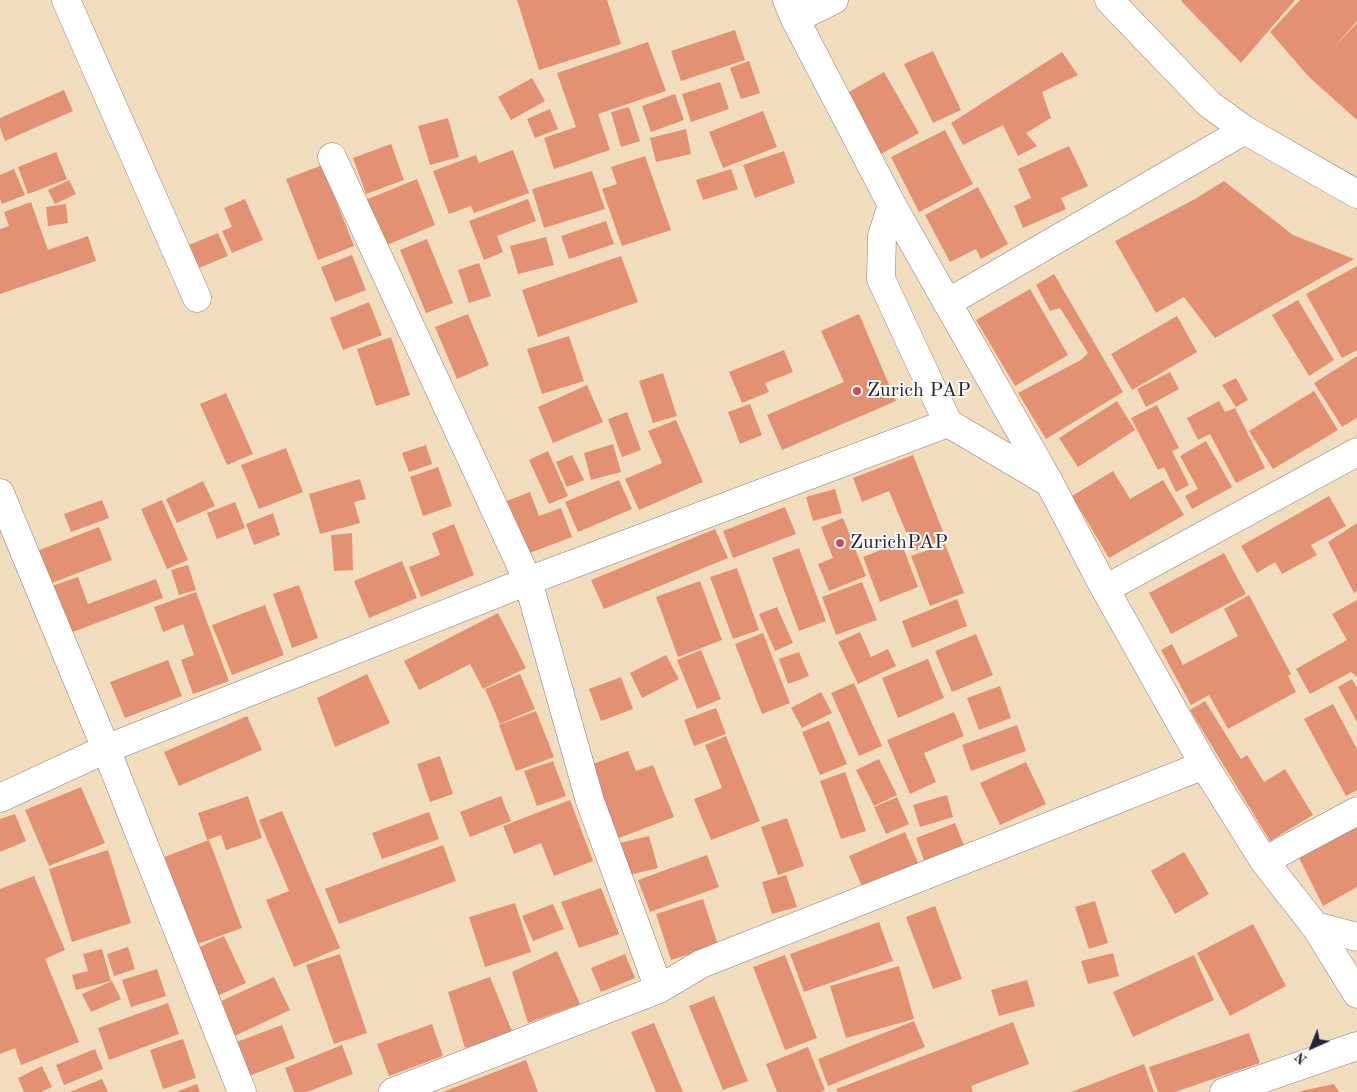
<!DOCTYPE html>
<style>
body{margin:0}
#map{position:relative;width:1357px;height:1092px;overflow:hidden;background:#f2dcbe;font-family:"Old Standard TT",serif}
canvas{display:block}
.north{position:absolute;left:1287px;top:1022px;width:50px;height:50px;-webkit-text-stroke:4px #fdfcf7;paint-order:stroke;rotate:224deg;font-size:14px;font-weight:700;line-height:20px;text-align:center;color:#22223b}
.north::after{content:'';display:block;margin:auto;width:18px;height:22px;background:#22223b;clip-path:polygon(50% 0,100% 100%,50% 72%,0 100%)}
</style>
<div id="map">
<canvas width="1357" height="1092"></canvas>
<div class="north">N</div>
</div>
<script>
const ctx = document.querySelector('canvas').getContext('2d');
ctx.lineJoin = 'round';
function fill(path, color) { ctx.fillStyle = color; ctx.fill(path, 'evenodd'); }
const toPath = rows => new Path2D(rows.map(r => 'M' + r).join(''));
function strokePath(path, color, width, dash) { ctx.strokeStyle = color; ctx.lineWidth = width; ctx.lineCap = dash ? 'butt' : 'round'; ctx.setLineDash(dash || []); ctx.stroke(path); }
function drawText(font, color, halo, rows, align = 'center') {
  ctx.font = font + ' "Old Standard TT",serif'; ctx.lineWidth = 4; ctx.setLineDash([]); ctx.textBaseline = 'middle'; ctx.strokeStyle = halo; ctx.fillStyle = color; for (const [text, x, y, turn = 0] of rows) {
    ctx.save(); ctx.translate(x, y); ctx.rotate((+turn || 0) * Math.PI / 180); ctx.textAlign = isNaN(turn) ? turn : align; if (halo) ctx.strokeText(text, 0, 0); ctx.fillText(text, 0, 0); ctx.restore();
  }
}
fill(toPath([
 [517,0,607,0,621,44,539,70],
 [1182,0,1295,0,1241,63,1181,1],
 [1300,0,1357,0,1357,21,1333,48,1357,23,1357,120,1309,77,1270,32],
 [735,30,745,60,681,81,671,51],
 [648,42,666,91,598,114,610,150,554,169,544,138,576,127,557,73],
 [933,51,961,110,933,123,904,64],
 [1062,52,1078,75,1042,92,1051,118,1026,133,1037,146,1018,156,1003,125,963,145,951,123],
 [749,61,760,93,741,99,730,68],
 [884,72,919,133,881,154,847,93],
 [532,78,545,101,511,120,498,97],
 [720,82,729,109,691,122,682,94],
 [64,90,73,111,5,141,0,128,0,118],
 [675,94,684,120,651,132,642,106],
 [629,107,640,141,621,147,611,112],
 [550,109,558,129,535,138,527,119],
 [763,111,777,147,723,168,709,132],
 [448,118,459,157,430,165,418,126],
 [686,129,691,154,656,162,650,138],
 [945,130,973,184,919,212,891,157],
 [391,144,404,180,366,194,353,158],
 [1069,146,1088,186,1061,198,1066,209,1023,228,1014,206,1031,198,1018,169],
 [513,150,529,193,474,213,471,206,449,214,433,171,476,155,479,163],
 [784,151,795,183,755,198,743,165],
 [56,152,67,179,28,194,18,167],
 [645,156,671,230,622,246,602,189,617,184,611,167],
 [322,165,354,246,318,260,286,179],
 [14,169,25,195,2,204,0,199,0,175],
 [731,169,738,189,703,200,696,180],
 [592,171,605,209,544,228,532,189],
 [417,179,435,225,377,249,358,203],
 [69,180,76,194,55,204,48,190],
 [1224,181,1293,235,1354,259,1215,338,1184,297,1156,313,1115,241,1195,199],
 [978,187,1008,244,981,259,976,249,950,262,925,215],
 [245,199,263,240,232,253,222,231,232,227,224,208],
 [528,199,536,221,497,236,503,252,484,260,469,221],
 [31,202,48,250,88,236,96,261,0,294,0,229,9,226,4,212],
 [66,204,68,223,48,226,46,207],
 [606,221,614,244,569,259,561,236],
 [218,233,228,256,194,270,184,247],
 [546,237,554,265,518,274,510,246],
 [427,239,453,303,426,313,400,250],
 [352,255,366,290,335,302,321,267],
 [621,256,638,302,538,337,522,290],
 [479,263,491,296,469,303,458,270],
 [1357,266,1357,350,1342,358,1306,294],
 [1054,274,1123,392,1046,439,1018,393,1081,360,1088,353,1060,308,1050,311,1036,285],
 [1030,289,1068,355,1015,386,976,320],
 [1298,300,1334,360,1309,376,1272,315],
 [369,302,382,335,343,350,330,318],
 [468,314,489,365,457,379,435,327],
 [859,314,896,401,782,450,767,415,844,382,821,331],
 [1177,316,1197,352,1132,390,1111,354],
 [569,336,584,381,542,394,527,349],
 [391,337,410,395,376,406,357,349],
 [784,350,793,372,765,383,769,392,742,403,729,372],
 [1357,356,1357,418,1342,427,1314,383],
 [1170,372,1179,389,1146,407,1137,389],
 [663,373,677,416,653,423,639,381],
 [1236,378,1248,400,1236,407,1222,385],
 [587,385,603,422,553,443,538,407],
 [1314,391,1338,430,1273,469,1249,431],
 [226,393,253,454,227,465,200,404],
 [1117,401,1135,430,1078,467,1059,438],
 [1219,401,1225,412,1235,408,1265,468,1236,483,1210,434,1198,440,1187,418],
 [750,404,762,435,740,444,728,412],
 [1157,405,1179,448,1172,451,1189,485,1176,492,1164,467,1158,470,1131,418],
 [627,412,641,450,622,457,608,419],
 [676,420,703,482,639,510,625,479,662,463,648,431],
 [1206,441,1232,487,1192,509,1185,496,1198,489,1180,456],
 [613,444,621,472,591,480,584,453],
 [426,445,432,464,409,472,402,453],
 [286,448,303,492,259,509,241,465],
 [548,451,568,496,549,504,529,460],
 [572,455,584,480,567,487,556,462],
 [913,455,946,539,914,551,889,491,862,502,853,478],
 [438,467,452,506,423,516,410,477],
 [1113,471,1130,499,1163,480,1184,515,1109,558,1072,496],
 [360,479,366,499,354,502,360,523,320,534,309,494],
 [619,480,632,509,578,532,565,502],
 [203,481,215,506,177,523,166,499],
 [835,489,842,513,813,521,806,497],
 [530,492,539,516,561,508,572,537,519,557,499,504],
 [1329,496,1346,526,1311,545,1317,555,1282,574,1275,562,1257,573,1241,546],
 [102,500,109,518,71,532,64,514],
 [162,500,188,560,167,569,141,509],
 [235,502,245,528,217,539,207,513],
 [785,507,796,534,733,558,723,531],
 [273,513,280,535,254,545,246,524],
 [843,518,866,576,829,591,818,564,833,558,821,527],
 [1357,523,1357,591,1354,593,1328,542],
 [454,524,474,575,421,597,409,567,440,555,432,533],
 [99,527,112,560,49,584,37,551],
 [715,529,728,558,604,609,591,580],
 [352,533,353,570,334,571,331,535],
 [901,542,918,587,880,602,863,557],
 [945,544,964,593,930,606,911,556],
 [799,548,826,621,799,631,772,558],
 [1224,553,1246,594,1171,634,1149,593],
 [402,561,417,598,369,618,354,581],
 [188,565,196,590,179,595,171,570],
 [737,568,759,630,733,639,710,577],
 [78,577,88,604,156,579,163,598,70,633,52,586],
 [700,581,722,640,678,657,656,597],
 [862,582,877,620,836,635,822,597],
 [299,585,318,638,292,648,273,594],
 [196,592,229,681,193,694,181,660,194,655,183,624,163,632,154,607],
 [1249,595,1291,674,1288,676,1296,692,1228,729,1209,695,1191,705,1161,650,1172,644,1183,665,1238,636,1224,609],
 [957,599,967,626,912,648,902,621],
 [1357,600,1357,677,1351,672,1310,694,1296,669,1347,640,1332,614],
 [265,605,284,655,232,675,212,625],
 [777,607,793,643,775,651,759,614],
 [498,613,526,668,483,689,470,664,419,690,404,661],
 [860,632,871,657,888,649,896,666,858,684,838,642],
 [763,633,790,703,762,714,735,644],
 [976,634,993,675,952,692,935,651],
 [701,650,721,699,697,709,677,660],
 [799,652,809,676,788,684,779,659],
 [666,655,679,679,642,698,630,673],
 [928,659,944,698,898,718,882,678],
 [168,660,182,696,125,718,110,682],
 [367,674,390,723,335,747,317,698],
 [520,674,535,709,500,724,485,689],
 [621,677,633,709,601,721,589,689],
 [1352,679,1357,688,1357,722,1338,687],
 [854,683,882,746,859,756,831,693],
 [1000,686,1011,718,979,730,967,698],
 [821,692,832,713,802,728,791,708],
 [1205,701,1241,759,1247,755,1264,782,1285,769,1313,815,1270,841,1190,710],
 [1333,704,1357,749,1357,790,1346,796,1304,719],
 [716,708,726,734,694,746,684,720],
 [536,711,554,757,516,771,499,725],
 [954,712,964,736,924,753,936,782,910,794,887,740],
 [247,716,262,750,179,786,164,752],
 [829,721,847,764,820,775,802,732],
 [1017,725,1026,751,971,771,962,745],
 [726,736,760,821,711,840,694,799,722,788,705,745],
 [628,751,636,771,653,765,674,817,619,838,590,765],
 [440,756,453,794,430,802,417,764],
 [879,759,897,795,874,806,856,770],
 [553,761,566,796,537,806,524,771],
 [1026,762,1046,804,1000,825,980,783],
 [845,772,866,831,841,839,820,781],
 [81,787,105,843,49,866,25,810],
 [947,795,953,817,920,827,913,805],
 [248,796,262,838,226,850,221,835,207,840,198,813],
 [501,796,511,821,470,837,460,812],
 [897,797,909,824,886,834,874,807],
 [570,800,593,861,554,876,541,843,514,854,503,826],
 [282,811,340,948,294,967,266,900,289,891,259,820],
 [429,812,439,839,382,859,372,833],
 [15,814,26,841,0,852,0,819],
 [787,818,804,866,778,875,761,827],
 [955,823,965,848,925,863,916,838],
 [1357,827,1357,887,1323,906,1298,856],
 [905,832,919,865,863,889,849,856],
 [649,836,658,868,625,876,616,844],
 [209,840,242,928,192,946,159,859],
 [443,845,456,881,339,924,325,889],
 [108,850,131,923,72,942,49,869],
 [1184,852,1209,894,1175,914,1151,871],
 [707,855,719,887,650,912,638,880],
 [786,875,797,907,772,914,762,882],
 [34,876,65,950,45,959,79,1042,21,1065,15,1048,0,1054,0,889],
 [601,888,619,934,579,948,561,902],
 [703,899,718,945,671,960,656,914],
 [1095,901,1108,943,1089,949,1075,907],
 [515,903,531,952,485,967,469,917],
 [553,904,564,929,533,941,522,916],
 [935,906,962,979,933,989,906,917],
 [879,922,893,961,804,992,790,954],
 [1253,924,1286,986,1230,1016,1197,953],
 [224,936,246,983,215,997,193,950],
 [128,947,135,969,114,976,107,954],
 [102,949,111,981,76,990,72,975,88,971,83,954],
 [557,951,580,1004,528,1023,512,972],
 [1113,953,1119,976,1088,984,1081,961],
 [340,954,367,1033,334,1044,306,965],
 [625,954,635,978,601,992,591,968],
 [785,955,817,1038,785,1050,753,967],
 [1194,955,1214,1000,1133,1037,1113,992],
 [899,966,914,1019,846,1038,830,986],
 [157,969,166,996,131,1007,122,980],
 [274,977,290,1010,226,1040,210,1006],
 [490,977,513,1034,465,1048,448,992],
 [1027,980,1035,1006,999,1016,991,990],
 [112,981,121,999,91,1012,82,994],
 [714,996,748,1081,723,1090,689,1006],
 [168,1003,179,1034,109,1060,98,1028],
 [914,1021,925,1047,828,1086,818,1059],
 [1013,1022,1029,1064,971,1086,973,1092,838,1092,836,1089],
 [654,1023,683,1092,656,1092,631,1032],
 [432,1024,443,1056,389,1076,377,1044],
 [282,1025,295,1058,244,1078,231,1044],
 [1249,1033,1260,1063,1175,1092,1158,1092,1149,1067],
 [183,1039,196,1078,163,1089,150,1050],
 [342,1045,353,1074,307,1092,294,1092,285,1068],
 [808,1047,825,1090,821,1092,777,1092,766,1064],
 [95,1049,103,1069,64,1085,56,1065],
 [526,1060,538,1092,443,1092],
 [1144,1064,1154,1092,1071,1092],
 [42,1066,52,1087,41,1092,24,1092,18,1078],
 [102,1079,108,1092,70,1092],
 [197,1084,200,1092,176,1092],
 [1334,1084,1339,1092,1301,1092,1301,1091]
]), '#e29273');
const street = toPath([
 [66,0,197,298],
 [787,0,795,19,892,205,1049,482,1105,589,1204,765,1264,861,1315,926,1357,994],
 [1109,0,1209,104,1245,130,1357,194],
 [795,19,834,0],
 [332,157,528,581,590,801,659,989],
 [892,205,882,236,881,279,948,423],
 [947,303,1245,130],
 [0,493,106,749,242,1092],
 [1105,589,1357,452],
 [0,798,106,749,528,581,948,423,1048,482],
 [1264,861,1357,811],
 [1315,926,1357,937],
 [393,1092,659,989,701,964,1204,765],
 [1224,1092,1357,1046]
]);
strokePath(street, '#8a7f7c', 29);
strokePath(street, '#fff', 28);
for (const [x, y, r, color] of [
 [857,391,5,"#d1495b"],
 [840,543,5,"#d1495b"]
]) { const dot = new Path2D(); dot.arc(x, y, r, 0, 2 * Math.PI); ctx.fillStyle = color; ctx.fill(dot); strokePath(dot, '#fdfcf7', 2); }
drawText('20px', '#22223b', '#fdfcf7', [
 ["Zurich PAP",867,391],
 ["ZurichPAP",850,543]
], 'left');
</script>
